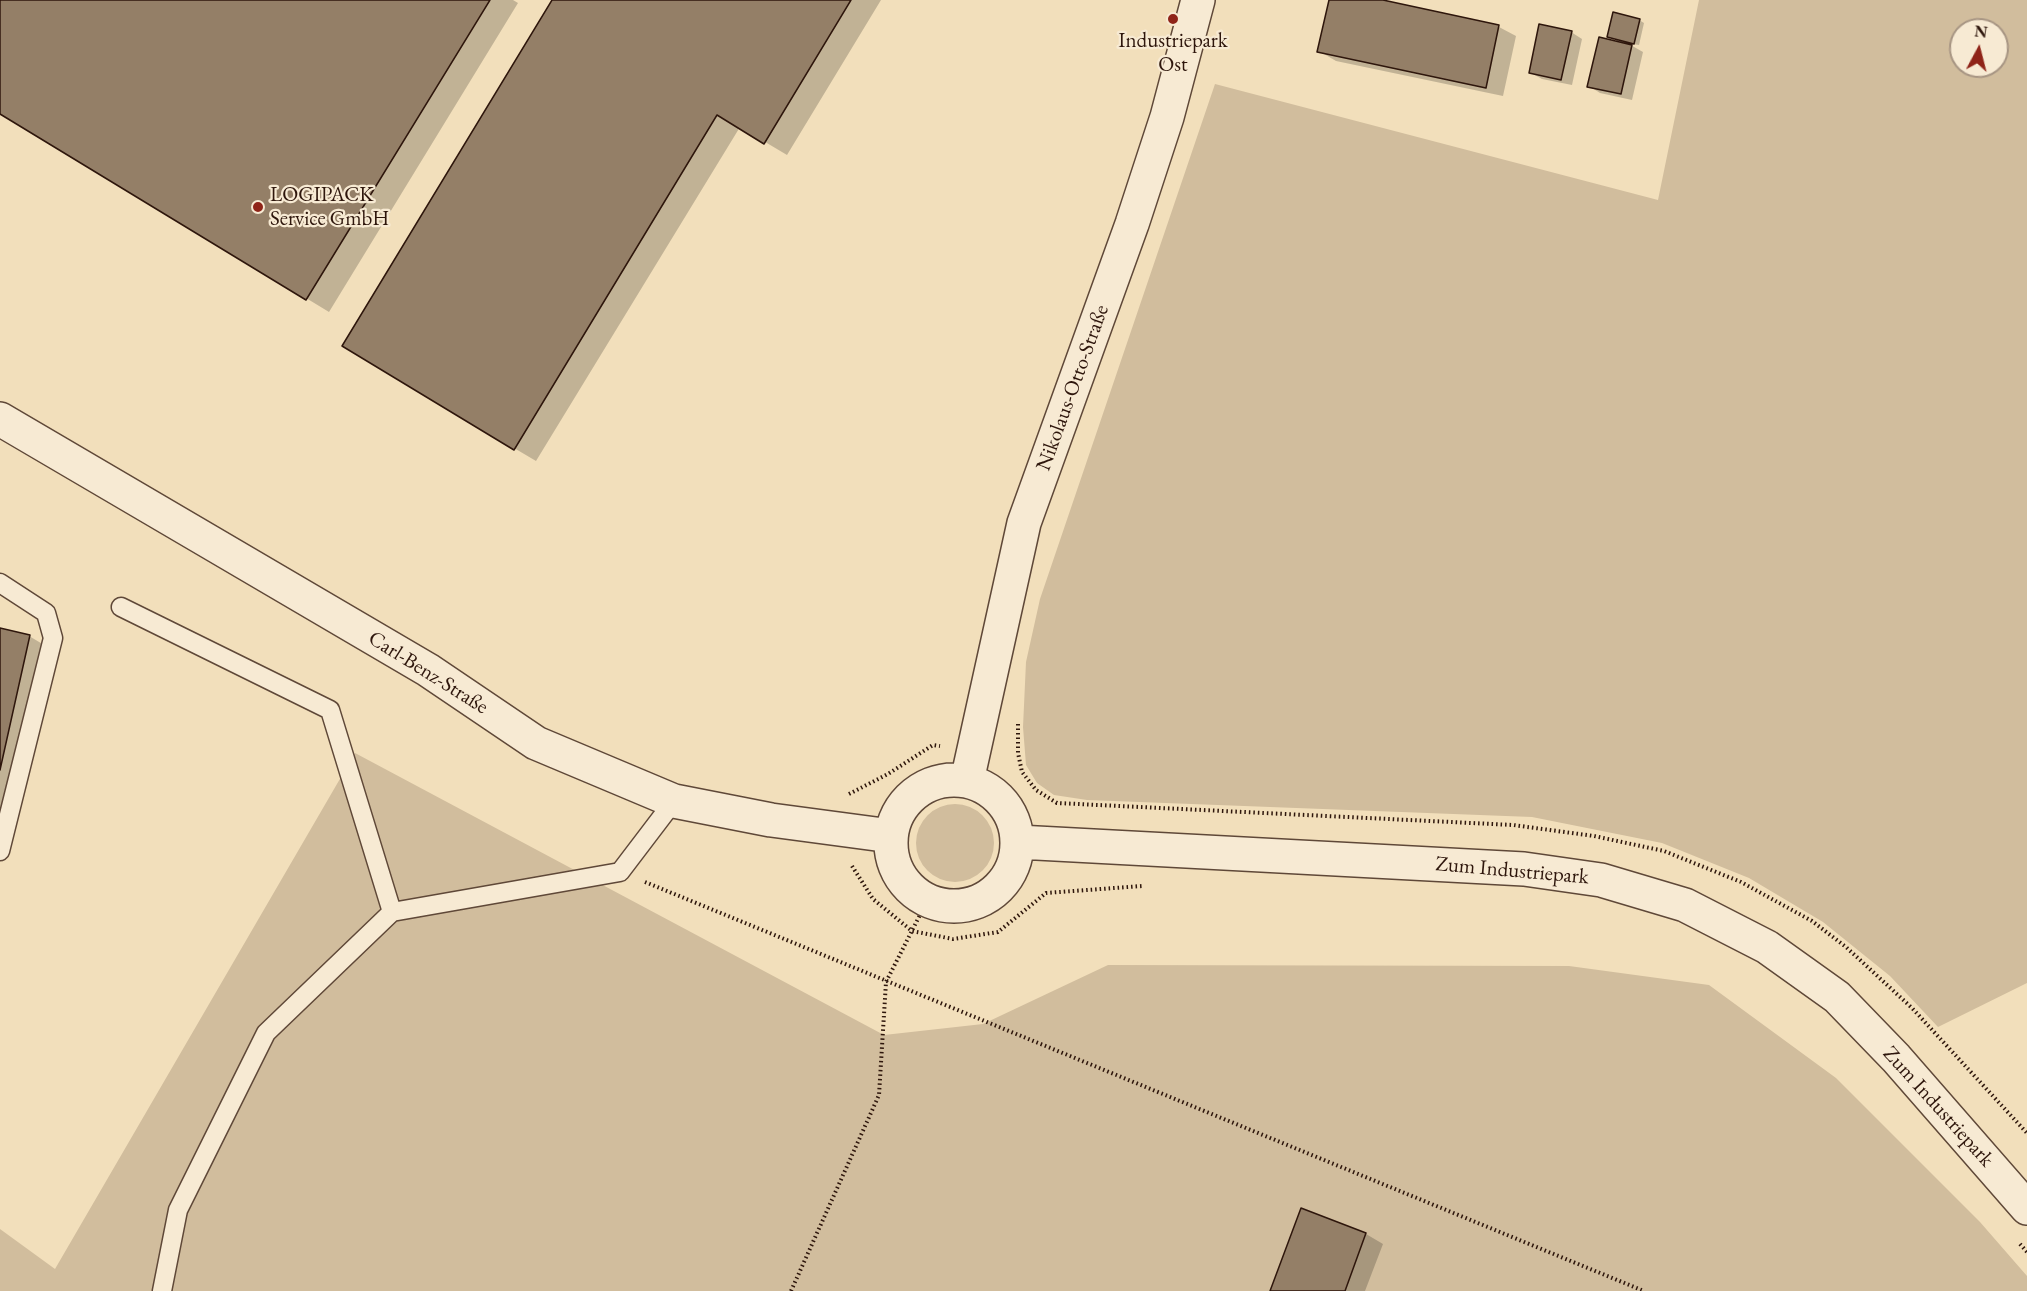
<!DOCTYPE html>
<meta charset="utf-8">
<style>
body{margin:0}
#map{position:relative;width:2027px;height:1291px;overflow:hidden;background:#f2dfbb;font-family:"EB Garamond",serif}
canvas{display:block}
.north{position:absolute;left:1949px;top:18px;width:60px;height:60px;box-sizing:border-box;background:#f7ead3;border:2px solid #a79583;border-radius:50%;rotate:7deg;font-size:16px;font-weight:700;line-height:24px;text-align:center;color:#2e160c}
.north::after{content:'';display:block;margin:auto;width:21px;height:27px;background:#8f2418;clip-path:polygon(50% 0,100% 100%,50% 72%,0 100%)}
</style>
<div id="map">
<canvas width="2027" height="1291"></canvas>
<div class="north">N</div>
</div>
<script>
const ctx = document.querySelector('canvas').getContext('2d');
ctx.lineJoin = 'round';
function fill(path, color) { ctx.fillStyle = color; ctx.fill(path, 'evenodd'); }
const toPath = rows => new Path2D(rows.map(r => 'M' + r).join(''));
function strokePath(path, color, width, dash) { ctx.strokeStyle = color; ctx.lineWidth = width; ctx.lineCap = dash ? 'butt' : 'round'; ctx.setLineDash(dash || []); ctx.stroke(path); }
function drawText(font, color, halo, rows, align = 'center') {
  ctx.font = font + ' "EB Garamond",serif'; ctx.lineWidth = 4.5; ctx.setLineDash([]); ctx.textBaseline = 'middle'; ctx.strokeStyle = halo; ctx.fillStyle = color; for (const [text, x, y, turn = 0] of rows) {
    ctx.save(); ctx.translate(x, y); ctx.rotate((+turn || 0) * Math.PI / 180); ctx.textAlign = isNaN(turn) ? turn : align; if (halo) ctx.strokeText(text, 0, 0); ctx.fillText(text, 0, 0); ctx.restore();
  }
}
fill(toPath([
 [1699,0,2027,0,2027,983,1938,1027,1890,976,1823,922,1749,878,1662,843,1532,817,1087,800,1054,795,1037,783,1026,765,1023,727,1026,662,1040,599,1215,84,1658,200],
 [1961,30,1997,30,1997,66,1961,66],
 [355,753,884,1035,983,1024,1108,965,1569,966,1709,985,1836,1078,1980,1222,2027,1276,2027,1291,0,1291,0,1229,55,1269],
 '916 843a39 39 0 1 1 78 0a39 39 0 1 1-78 0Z'
]), '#d1bd9d');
fill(toPath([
 [0,0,513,0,518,3,329,312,0,112],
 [554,0,881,0,787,155,740,127,536,461,514,448],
 [1330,0,1376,0,1499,27,1516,36,1503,96,1336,61,1319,51],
 [1639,20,1644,23,1639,45,1627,43,1643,52,1632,100,1600,93,1589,86,1619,42,1609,36],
 [1571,32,1582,39,1572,85,1542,79,1531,73],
 [0,630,29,636,51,649,16,810,0,807],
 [1302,1210,1366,1234,1383,1244,1365,1291,1272,1291]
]), '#0003');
const building = toPath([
 [0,0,490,0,306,300,0,114,0,0],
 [552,0,851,0,764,144,717,115,514,450,342,346,552,0],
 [1329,0,1383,0,1499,25,1486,88,1317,52,1329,0],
 [1613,12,1640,19,1634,44,1607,37,1613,12],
 [1539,24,1572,31,1561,80,1529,73,1539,24],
 [1599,37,1632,45,1621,94,1587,87,1599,37],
 [0,628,30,635,0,770,0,628],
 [1301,1208,1366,1233,1345,1291,1270,1291,1301,1208]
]);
fill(building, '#947f67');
strokePath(building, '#2e160c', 1.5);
const service = toPath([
 [0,583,46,613,53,638,0,851],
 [121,607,330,710,392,912],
 [162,1291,178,1210,266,1033,392,912,620,872,674,801]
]);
const minor = toPath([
 [0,419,428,670,536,743,674,801,771,820,891,836],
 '891 843a63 63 0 1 1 126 0a63 63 0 1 1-126 0Z',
 [967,781,1024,523,1132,224,1167,117,1198,0],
 [1018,842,1524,869,1601,880,1685,905,1767,947,1837,997,1896,1058,2027,1208]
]);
strokePath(service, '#5f4838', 21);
strokePath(minor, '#5f4838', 36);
strokePath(toPath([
 [1018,724,1018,753,1022,772,1036,790,1057,803,1513,825,1594,836,1664,851,1741,882,1812,921,1846,947,1912,1008,2027,1133],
 [849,794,888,774,933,745,940,746],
 [852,866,873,899,912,931,953,939,998,932,1046,893,1142,886],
 [645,882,1644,1291],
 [2020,1244,2027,1252],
 [791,1291,879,1095,886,982,927,901]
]), '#2e160c', 4, [1.5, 3]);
strokePath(service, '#f7ead3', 18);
strokePath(minor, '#f7ead3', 33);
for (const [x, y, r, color] of [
 [1173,19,6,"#8f2418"],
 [258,207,6,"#8f2418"]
]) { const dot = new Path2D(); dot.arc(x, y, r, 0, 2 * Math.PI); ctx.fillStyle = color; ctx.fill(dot); strokePath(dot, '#f7ead3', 2); }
drawText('21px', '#2e160c', '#f7ead3', [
 ["Industriepark",1173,41],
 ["Ost",1173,65],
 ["LOGIPACK",270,195,"left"],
 ["Service GmbH",270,219,"left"]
]);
drawText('21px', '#2e160c', '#f7ead3', [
 ["Nikolaus-Otto-Straße",1073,388,-70],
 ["Carl-Benz-Straße",428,673,32],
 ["Zum Industriepark",1512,871,5],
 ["Zum Industriepark",1938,1107,48]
]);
</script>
